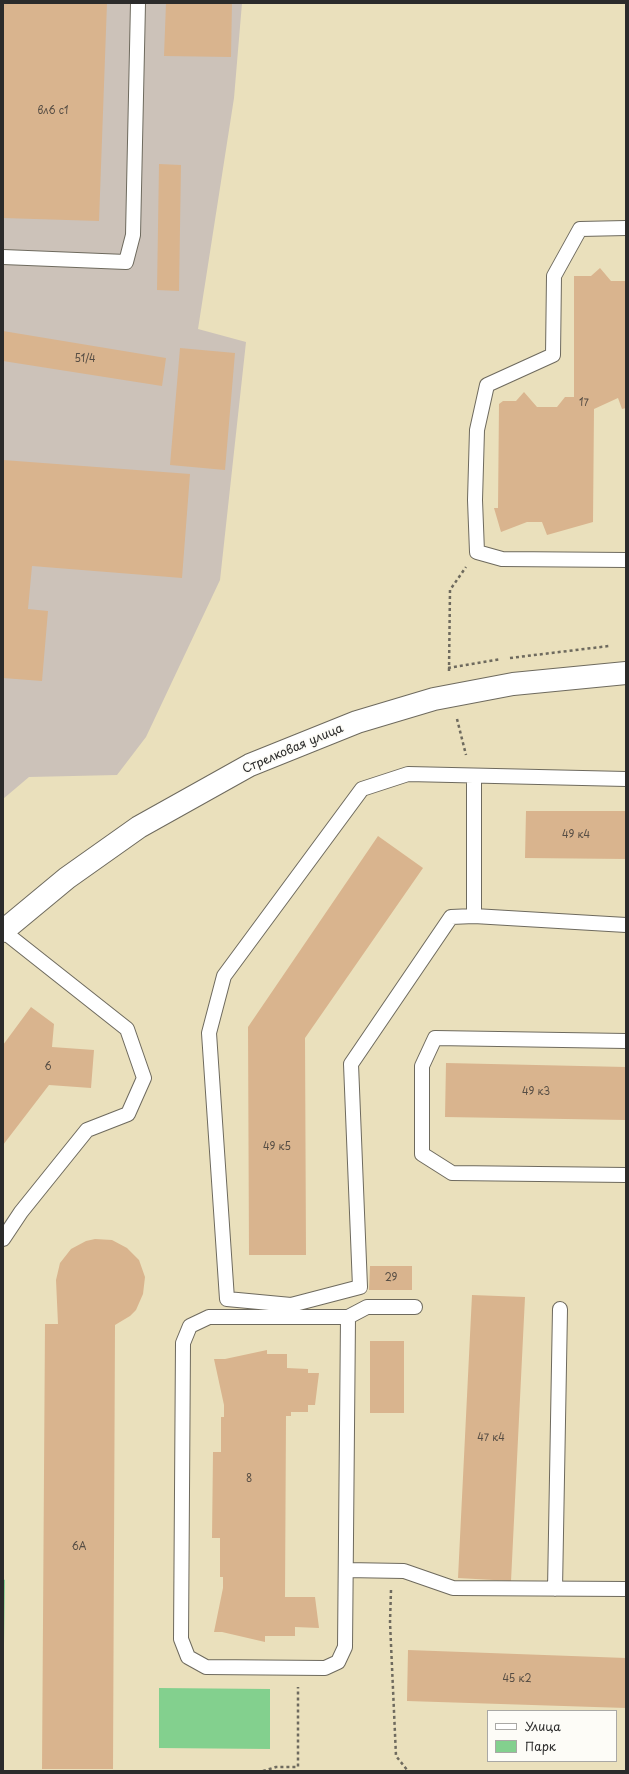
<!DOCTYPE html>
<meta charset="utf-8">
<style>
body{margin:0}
#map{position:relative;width:629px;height:1774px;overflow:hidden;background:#eae0bc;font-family:"Playpen Sans",sans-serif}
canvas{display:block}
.frame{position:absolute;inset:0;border:4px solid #2b2b2b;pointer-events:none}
.legend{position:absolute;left:487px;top:1710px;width:130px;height:52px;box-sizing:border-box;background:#fdfcf7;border:1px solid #a9a8a5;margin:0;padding:5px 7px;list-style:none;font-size:12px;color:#2b2b2b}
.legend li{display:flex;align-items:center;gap:8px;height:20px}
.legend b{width:20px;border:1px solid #a9a8a5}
</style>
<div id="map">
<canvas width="629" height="1774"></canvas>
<div class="frame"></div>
<ul class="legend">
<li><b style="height:5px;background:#fff"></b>Улица</li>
<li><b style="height:11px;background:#83d08e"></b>Парк</li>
</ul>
</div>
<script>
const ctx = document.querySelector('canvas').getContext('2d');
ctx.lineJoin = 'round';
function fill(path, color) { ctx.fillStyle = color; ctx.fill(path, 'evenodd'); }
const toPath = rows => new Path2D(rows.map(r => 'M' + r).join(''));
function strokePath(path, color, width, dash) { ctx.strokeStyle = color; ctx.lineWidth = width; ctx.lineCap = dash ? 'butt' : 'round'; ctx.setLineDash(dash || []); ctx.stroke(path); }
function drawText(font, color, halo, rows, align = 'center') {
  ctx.font = font + ' "Playpen Sans",sans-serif'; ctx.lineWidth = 3.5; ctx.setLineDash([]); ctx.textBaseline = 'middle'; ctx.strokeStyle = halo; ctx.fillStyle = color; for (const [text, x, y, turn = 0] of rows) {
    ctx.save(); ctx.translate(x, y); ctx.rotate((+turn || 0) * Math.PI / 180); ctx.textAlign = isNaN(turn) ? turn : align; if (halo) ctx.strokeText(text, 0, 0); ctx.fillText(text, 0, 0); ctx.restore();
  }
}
fill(toPath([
 [3,3,242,3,234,98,198,329,246,342,220,580,146,737,117,775,29,777,3,799]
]), '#ccc2b9');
fill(toPath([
 [3,1579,5,1580,3,1707],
 [159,1688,270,1689,270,1749,159,1748]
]), '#83d08e');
fill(toPath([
 [3,3,107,3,99,221,3,218],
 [166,3,232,3,231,57,164,56],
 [159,164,181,165,179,291,157,290],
 [600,268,611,281,626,281,626,408,622,409,618,398,594,409,593,522,547,535,542,522,527,522,501,532,494,508,498,508,499,404,503,401,516,401,524,392,537,407,557,407,565,397,574,397,574,276,591,276],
 [3,331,166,358,162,386,3,361],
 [180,348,235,353,225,470,170,465],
 [3,460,190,474,182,578,32,566,28,609,48,611,42,681,3,678],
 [526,811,626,811,626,859,525,858],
 [378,836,423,868,305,1038,306,1255,249,1255,248,1027],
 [31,1007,54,1024,52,1047,94,1050,91,1088,49,1085,3,1145,3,1045],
 [446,1063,626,1067,626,1120,445,1117],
 [95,1239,112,1240,127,1248,139,1260,145,1277,143,1294,136,1310,130,1316,115,1325,113,1769,42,1769,45,1324,58,1324,56,1280,60,1263,71,1249,86,1241],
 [370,1266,412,1266,412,1290,369,1290],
 [472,1295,525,1297,511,1581,458,1578],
 [370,1341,404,1341,404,1413,370,1413],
 [267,1350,267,1354,287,1354,287,1368,308,1369,308,1373,319,1373,315,1405,308,1405,308,1412,291,1412,291,1416,286,1416,285,1597,315,1597,319,1628,295,1627,295,1636,265,1636,265,1642,222,1632,214,1632,223,1588,223,1577,220,1577,220,1538,212,1538,213,1452,221,1452,221,1417,224,1417,224,1405,214,1359,225,1359],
 [408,1650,626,1658,626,1708,407,1701]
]), '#d9b48e');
const service = toPath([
 [626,228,580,229,554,276,553,355,487,385,477,430,475,500,477,552,502,559,626,560],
 [3,257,126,262,133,235,138,3],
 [626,779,408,774,362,789,224,976,209,1033,227,1299,291,1305,360,1287,351,1064,451,917,474,916,626,925],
 [474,916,474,776],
 [3,931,127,1029,144,1078,128,1114,87,1130,21,1212,3,1239],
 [626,1041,435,1038,422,1066,422,1154,452,1173,626,1175],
 [209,1317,348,1317,345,1647,338,1662,325,1668,206,1667,188,1657,181,1639,183,1343,190,1326,209,1317],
 [348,1317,367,1307,415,1307],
 [346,1570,404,1571,453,1588,626,1589],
 [555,1589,560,1309]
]);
const minor = toPath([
 [3,931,67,878,139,827,250,765,357,722,434,699,513,684,626,673]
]);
strokePath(service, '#6e6a5e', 16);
strokePath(minor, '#6e6a5e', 24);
strokePath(toPath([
 [510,658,609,646],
 [448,668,501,659],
 [449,671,450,590,466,567],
 [457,719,466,755],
 [391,1590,390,1622,396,1756,408,1771],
 [263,1771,276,1767,298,1767,298,1687]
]), '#6e6a5e', 2.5, [3, 3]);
strokePath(service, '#fff', 14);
strokePath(minor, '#fff', 22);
drawText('10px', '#564d44', null, [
 ["вл6 с1",53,111],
 ["51/4",85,359],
 ["17",584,403],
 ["49 к4",576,835],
 ["6",48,1067],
 ["49 к3",536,1092],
 ["49 к5",277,1147],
 ["29",391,1278],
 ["47 к4",491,1438],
 ["8",249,1479],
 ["6А",79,1547],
 ["45 к2",517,1679]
]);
drawText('12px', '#2b2b2b', '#fdfcf7', [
 ["Стрелковая улица",293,749,-23]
]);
</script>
